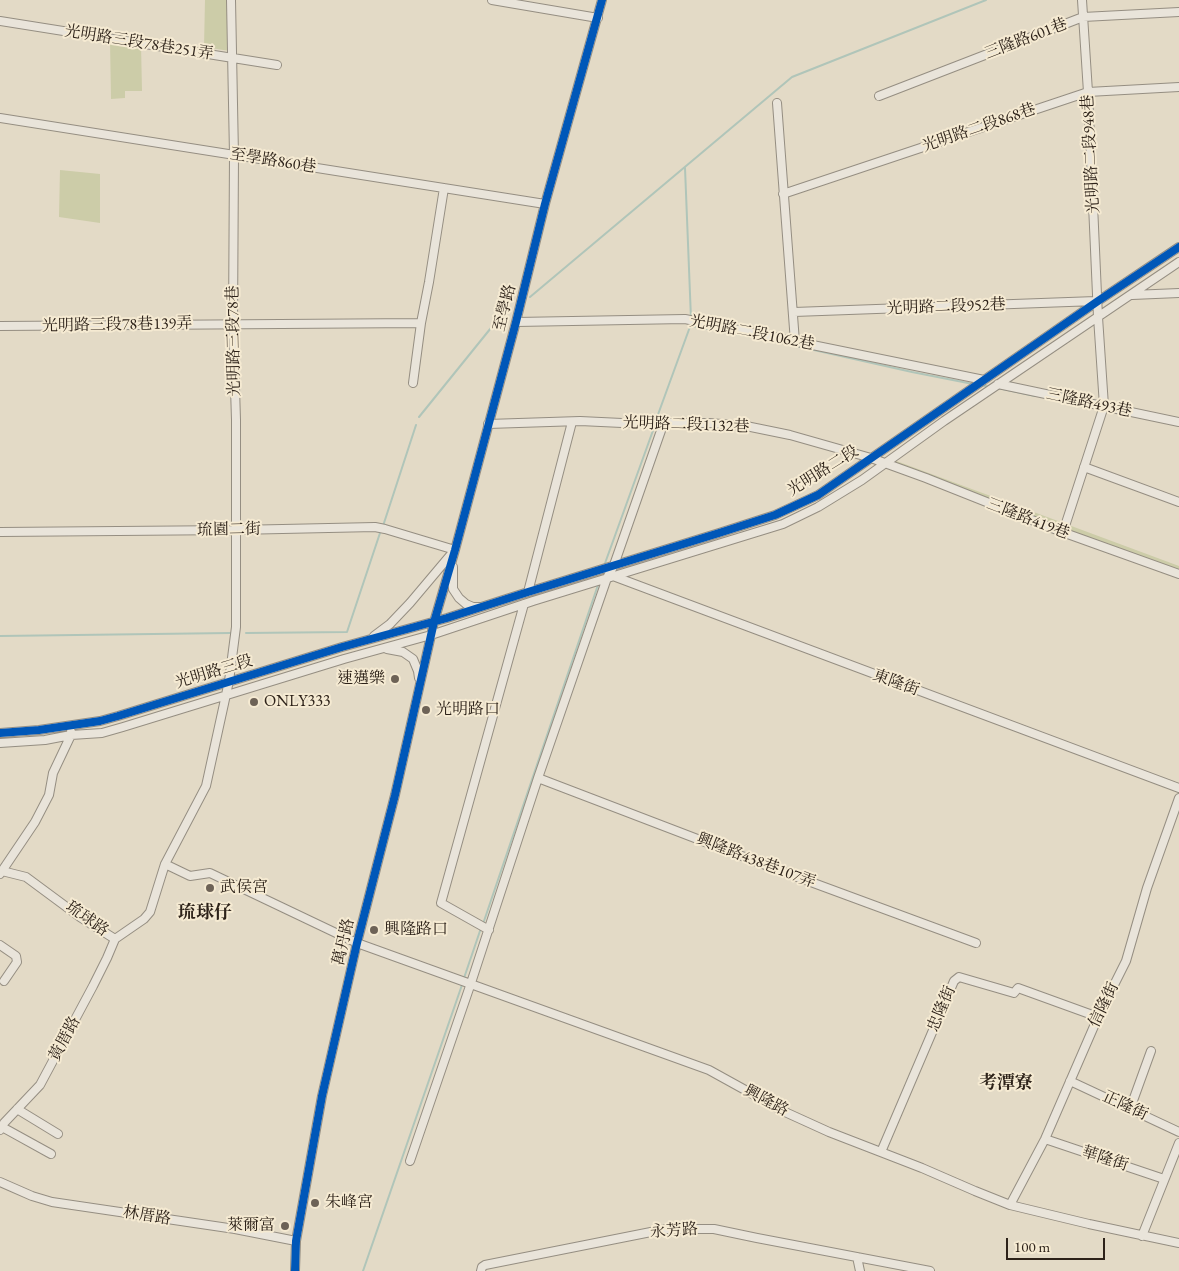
<!DOCTYPE html>
<meta charset="utf-8">
<style>
body{margin:0}
#map{position:relative;width:1179px;height:1271px;overflow:hidden;background:#e3dac6;font-family:"EB Garamond",serif}
canvas{display:block}
.scale{position:absolute;left:1006px;top:1238px;width:99px;height:22px;box-sizing:border-box;border:2px solid #2d2219;border-top:0;padding-left:6px;font-size:15px;line-height:18px;white-space:nowrap;color:#2d2219;-webkit-text-stroke:4px #f5ead2;paint-order:stroke}
</style>
<div id="map">
<canvas width="1179" height="1271"></canvas>
<div class="scale">100 m</div>
</div>
<script>
const ctx = document.querySelector('canvas').getContext('2d');
ctx.lineJoin = 'round';
function fill(path, color) { ctx.fillStyle = color; ctx.fill(path, 'evenodd'); }
const toPath = rows => new Path2D(rows.map(r => 'M' + r).join(''));
function strokePath(path, color, width, dash) { ctx.strokeStyle = color; ctx.lineWidth = width; ctx.lineCap = dash ? 'butt' : 'round'; ctx.setLineDash(dash || []); ctx.stroke(path); }
function drawText(font, color, halo, rows, align = 'center') {
  ctx.font = font + ' "EB Garamond","Noto Serif TC",serif'; ctx.lineWidth = 4; ctx.setLineDash([]); ctx.textBaseline = 'middle'; ctx.strokeStyle = halo; ctx.fillStyle = color; for (const [text, x, y, turn = 0] of rows) {
    ctx.save(); ctx.translate(x, y); ctx.rotate((+turn || 0) * Math.PI / 180); ctx.textAlign = isNaN(turn) ? turn : align; if (halo) ctx.strokeText(text, 0, 0); ctx.fillText(text, 0, 0); ctx.restore();
  }
}
fill(toPath([
 [205,0,229,0,230,51,204,47],
 [110,40,141,44,142,91,125,91,125,98,111,99],
 [60,170,100,174,100,223,59,217],
 [891,459,1179,566,1179,574,885,463]
]), '#cccca8');
strokePath(toPath([
 [685,168,691,319],
 [530,297,792,77,986,0],
 [692,326,774,341,912,372,973,384],
 [980,385,991,387],
 [998,388,1035,396],
 [419,417,499,318],
 [656,420,691,324],
 [383,526,416,425],
 [604,566,655,425],
 [246,633,347,632,381,530],
 [0,636,230,633],
 [483,924,599,582],
 [464,978,481,928],
 [363,1271,463,982]
]), '#b0c5b9', 2);
const minor = toPath([
 [492,0,598,18],
 [0,21,277,65],
 [879,96,1083,17,1179,12],
 [777,103,795,342],
 [0,118,545,204],
 [783,194,1088,92,1179,87],
 [1132,295,1179,293],
 [794,312,1096,301],
 [516,322,685,319,984,380],
 [0,326,421,323],
 [413,383,421,323,429,282,444,188],
 [998,384,1179,422],
 [488,424,580,421,622,423,709,423,746,426,790,435,871,458,926,478,1062,532,1179,574],
 [1084,467,1179,502],
 [0,532,236,530,375,527,385,529,455,550],
 [1062,532,1066,523,1104,406,1098,317,1088,92,1082,0],
 [453,567,453,589,459,598,466,604,473,607,480,607],
 [613,576,1179,788],
 [528,592,572,422],
 [374,636,390,624,410,603,453,552],
 [387,649,403,652,413,659,418,671,419,678],
 [0,733,39,730,100,721,118,716,342,647,447,618,528,592,719,533,775,515,818,495,1098,301,1179,247],
 [0,743,45,740,71,735,102,733,123,727,344,659,431,635,533,601,783,524,818,507,862,480,944,421,1179,262],
 [538,778,781,871,976,943],
 [165,864,190,876,210,873,357,943,709,1070,785,1112,829,1132,922,1168,975,1191,1010,1205,1089,1224,1179,1243],
 [2,871,26,877,80,917,115,939],
 [0,874,35,822,49,795,53,773,71,735,71,732],
 [489,930,441,903,524,604],
 [115,939,144,919,150,912,165,864,206,786,229,681,236,627,236,420,233,324,234,155,231,0],
 [0,945,16,956,17,962,4,981],
 [1070,1081,1179,1132],
 [17,1109,58,1134],
 [1130,1109,1151,1051],
 [2,1127,51,1154],
 [0,1130,4,1123,40,1085,93,986,107,958,115,939],
 [1045,1139,1164,1179],
 [881,1152,954,981,959,977,1014,993,1018,988,1098,1017],
 [410,1161,471,983,538,778,607,578,614,565,664,422],
 [0,1182,32,1196,52,1202,235,1229,296,1241],
 [1010,1205,1045,1139,1098,1017,1126,961,1147,888,1179,798],
 [1142,1236,1179,1143],
 [857,1257,860,1271],
 [295,1271,296,1241,322,1096,357,943,395,795,434,622,455,550,516,322,545,204,602,0],
 [481,1271,482,1267,485,1265,666,1229,714,1229,757,1238,930,1271]
]);
strokePath(minor, '#958e82', 10);
strokePath(minor, '#e9e4da', 8);
strokePath(toPath([
 [0,733,39,730,100,721,118,716,342,647,447,618,528,592,719,533,775,515,818,495,1098,301,1179,247],
 [295,1271,296,1241,322,1096,357,943,395,795,434,622,455,550,516,322,545,204,602,0]
]), '#0057b8', 8);
for (const [x, y, r, color] of [
 [395,679,5,"#6d6256"],
 [254,702,5,"#6d6256"],
 [426,710,5,"#6d6256"],
 [210,888,5,"#6d6256"],
 [374,930,5,"#6d6256"],
 [315,1203,5,"#6d6256"],
 [285,1226,5,"#6d6256"]
]) { const dot = new Path2D(); dot.arc(x, y, r, 0, 2 * Math.PI); ctx.fillStyle = color; ctx.fill(dot); strokePath(dot, '#f5ead2', 2); }
drawText('16px', '#2d2219', '#f5ead2', [
 ["三隆路601巷",1026,39,-21],
 ["光明路三段78巷251弄",139,43,9],
 ["光明路二段868巷",979,128,-19],
 ["光明路二段948巷",1091,154,-93],
 ["至學路860巷",273,161,9],
 ["光明路二段952巷",946,307,-2],
 ["至學路",505,308,-76],
 ["光明路三段78巷139弄",117,325,-1],
 ["光明路二段1062巷",752,333,11],
 ["光明路三段78巷",234,341,-91],
 ["三隆路493巷",1089,403,12],
 ["光明路二段1132巷",686,425,2],
 ["光明路二段",823,471,-32],
 ["三隆路419巷",1028,519,21],
 ["琉園二街",229,530,-1],
 ["光明路三段",214,672,-17],
 ["東隆街",896,683,20],
 ["興隆路438巷107弄",756,861,21],
 ["琉球路",87,919,35],
 ["萬丹路",344,942,-77],
 ["信隆街",1104,1005,-64],
 ["忠隆街",942,1009,-67],
 ["黃厝路",65,1039,-62],
 ["興隆路",766,1101,28],
 ["正隆街",1125,1106,25],
 ["華隆街",1105,1159,18],
 ["林厝路",147,1216,9],
 ["永芳路",674,1231,-4]
]);
drawText('16px', '#2d2219', '#f5ead2', [
 ["速邁樂",385,679,"right"],
 ["ONLY333",264,702],
 ["光明路口",436,710],
 ["武侯宮",220,888],
 ["興隆路口",384,930],
 ["朱峰宮",325,1203],
 ["萊爾富",275,1226,"right"]
], 'left');
drawText('bold 18px', '#2d2219', '#f5ead2', [
 ["琉球仔",205,913],
 ["考潭寮",1006,1083]
]);
</script>
